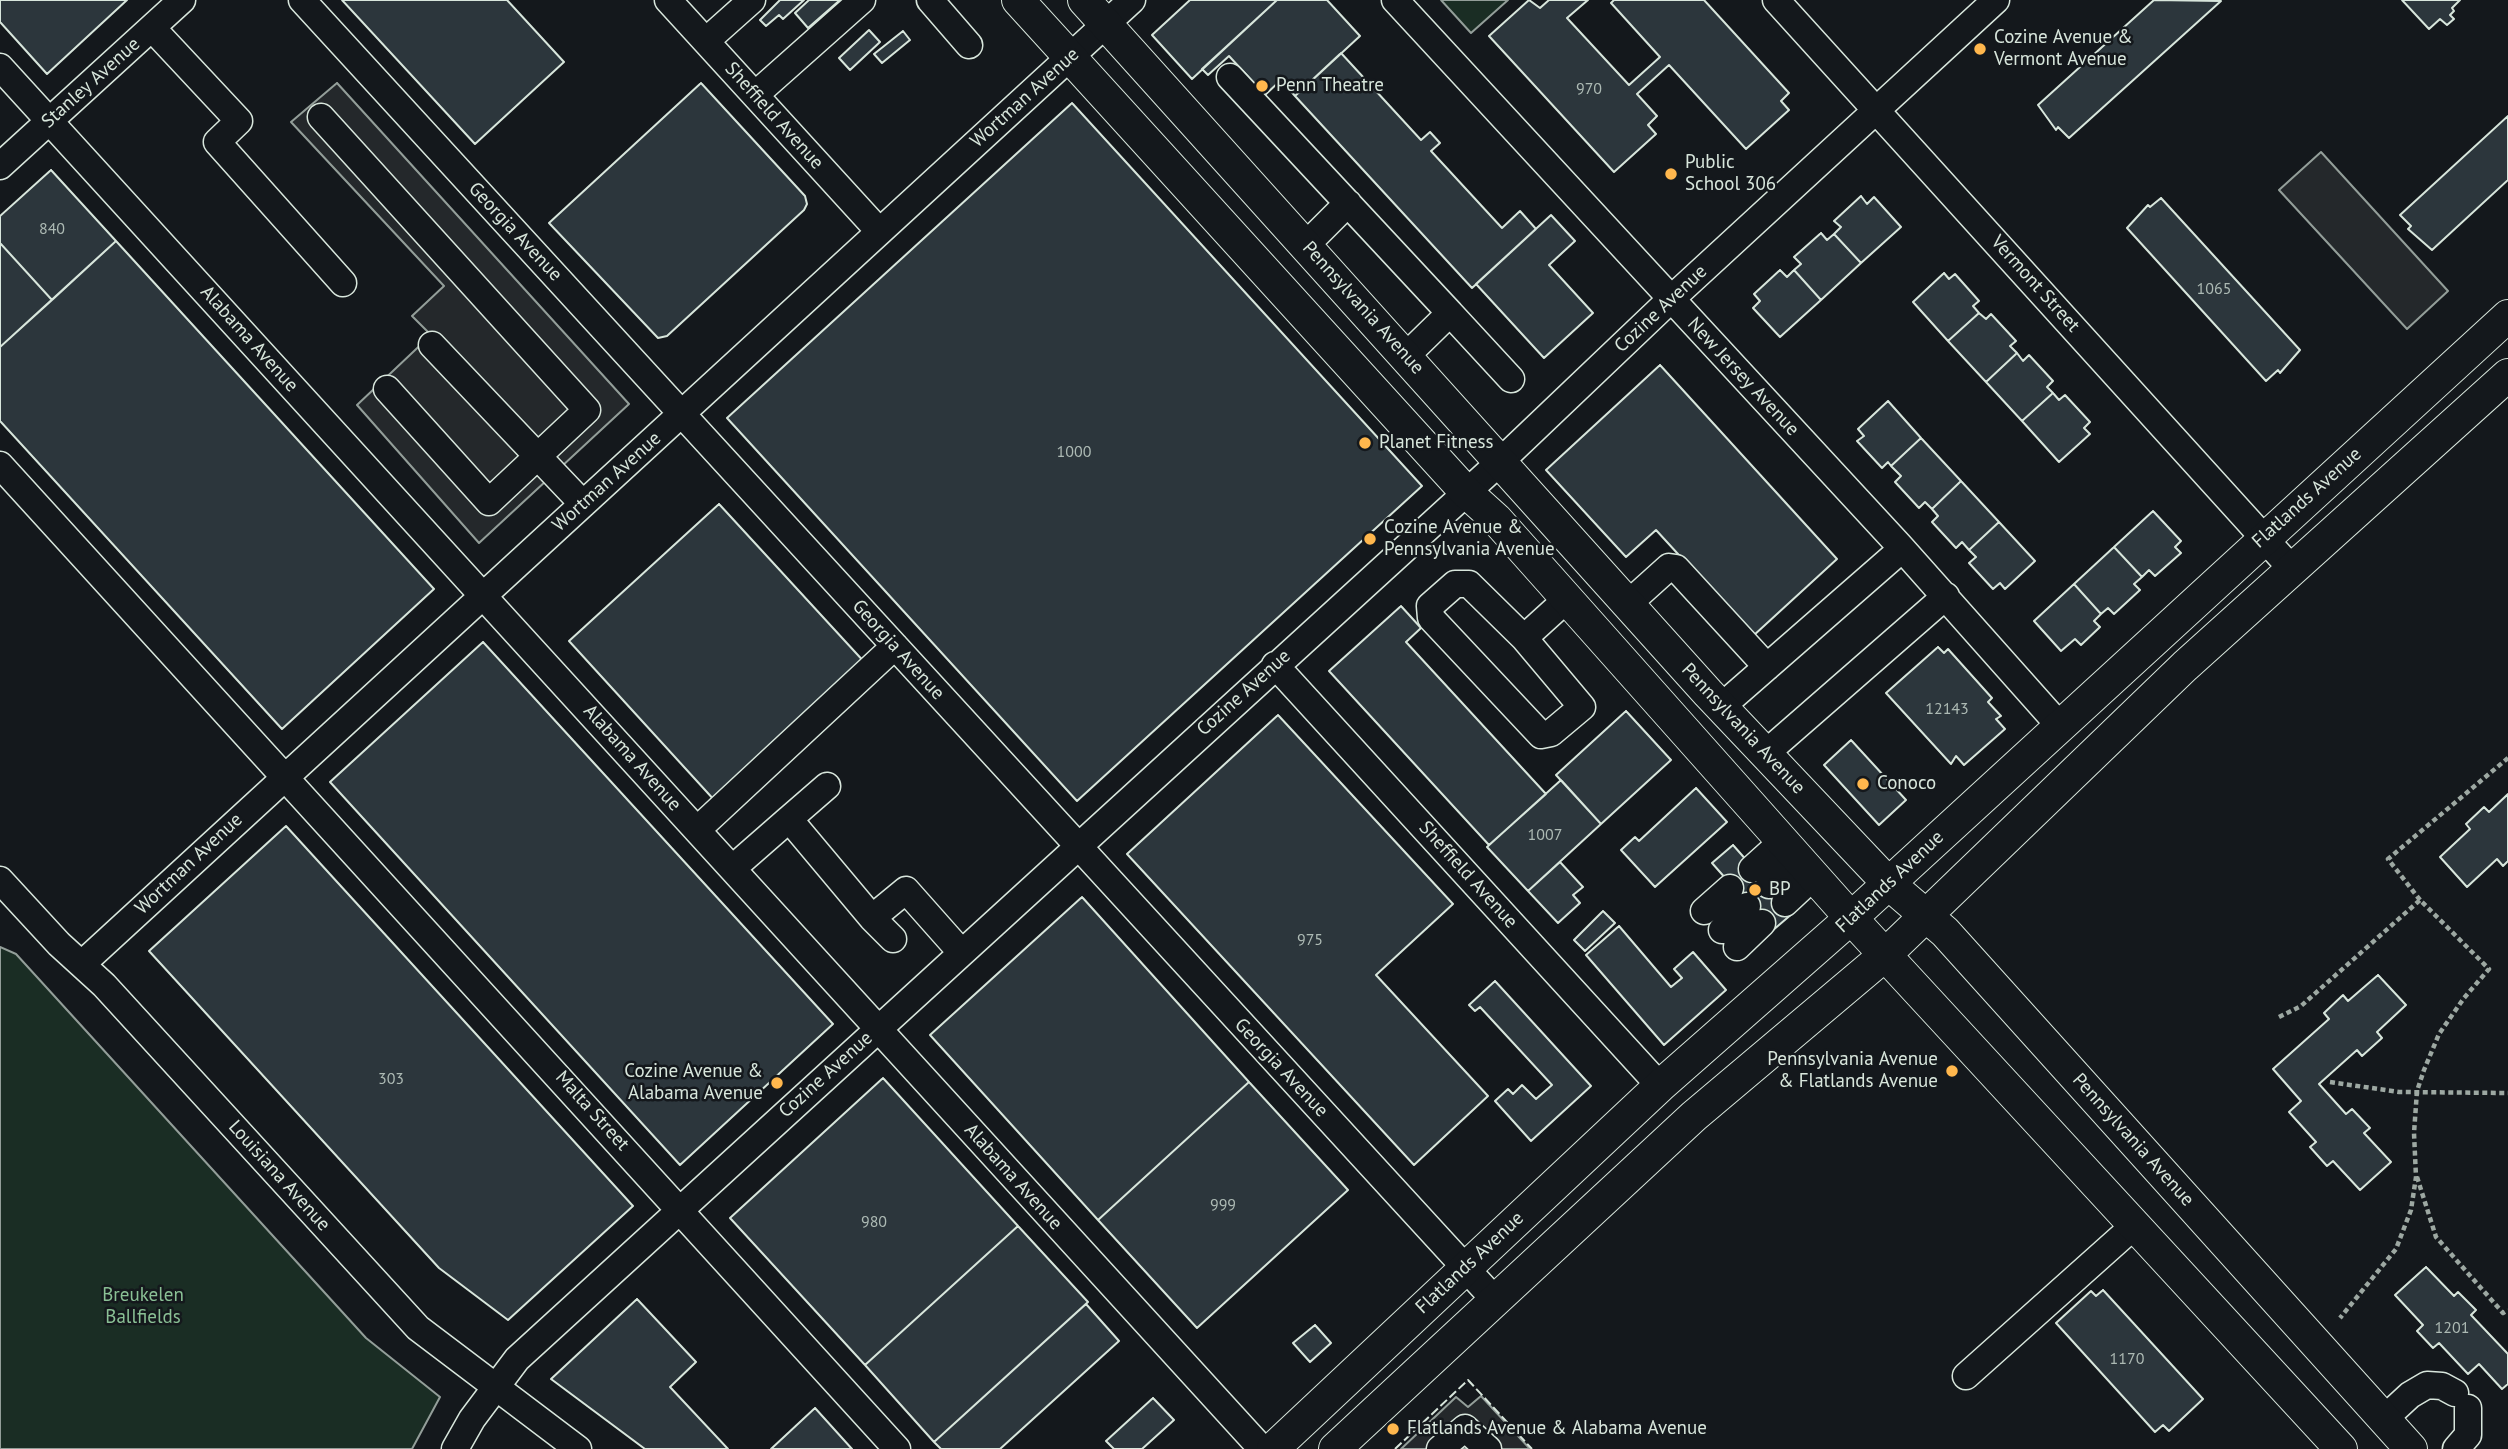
<!DOCTYPE html>
<style>
body{margin:0}
canvas{display:block;background:#14181c}
</style>
<canvas width="2508" height="1449"></canvas>
<script>
const ctx = document.querySelector('canvas').getContext('2d');
ctx.lineJoin = 'round';
function fill(path, color) { ctx.fillStyle = color; ctx.fill(path, 'evenodd'); }
const toPath = rows => new Path2D(rows.map(r => 'M' + r).join(''));
function strokePath(path, color, width, dash) { ctx.strokeStyle = color; ctx.lineWidth = width; ctx.lineCap = dash ? 'butt' : 'round'; ctx.setLineDash(dash || []); ctx.stroke(path); }
function drawText(font, color, halo, rows, align = 'center') {
  ctx.font = font + ' "PT Sans",sans-serif'; ctx.lineWidth = 5; ctx.setLineDash([]); ctx.textBaseline = 'middle'; ctx.strokeStyle = halo; ctx.fillStyle = color; for (const [text, x, y, turn = 0] of rows) {
    ctx.save(); ctx.translate(x, y); ctx.rotate((+turn || 0) * Math.PI / 180); ctx.textAlign = isNaN(turn) ? turn : align; if (halo) ctx.strokeText(text, 0, 0); ctx.fillText(text, 0, 0); ctx.restore();
  }
}
const green = toPath([
 [1441,0,1508,0,1471,33,1441,0],
 [0,947,16,954,366,1338,440,1397,412,1449,0,1449,0,947]
]);
fill(green, '#1a2d24');
strokePath(green, '#939e99', 2);
const parking = toPath([
 [337,83,629,404,479,543,357,405,431,335,412,316,444,286,291,122,337,83],
 [2321,152,2448,291,2407,329,2279,190,2321,152],
 [1481,1396,1530,1449,1401,1449,1456,1397,1468,1407,1481,1396]
]);
fill(parking, '#24282b');
strokePath(parking, '#939e99', 2);
const building = toPath([
 [0,0,127,0,47,74,0,22,0,0],
 [342,0,507,0,564,62,475,144,342,0],
 [780,0,804,0,783,19,779,15,766,26,760,20,780,0],
 [809,0,840,0,808,28,795,13,809,0],
 [1190,0,1277,0,1192,79,1152,35,1190,0],
 [1277,0,1327,0,1360,36,1295,96,1281,80,1265,95,1229,56,1208,75,1202,69,1277,0],
 [1529,0,1540,8,1549,0,1588,0,1567,18,1629,85,1660,57,1611,3,1614,0,1704,0,1789,93,1781,101,1789,110,1746,149,1669,65,1637,94,1657,116,1648,125,1656,134,1614,172,1489,36,1529,0],
 [2154,0,2221,1,2069,138,2058,127,2056,130,2038,105,2154,0],
 [2402,0,2460,0,2452,8,2454,11,2450,15,2454,19,2447,25,2440,19,2429,29,2402,0],
 [869,30,880,42,850,70,839,58,869,30],
 [903,31,910,40,882,63,874,54,903,31],
 [1341,53,1421,140,1430,132,1440,143,1431,151,1502,228,1520,211,1536,229,1472,288,1295,96,1341,53],
 [701,83,805,196,807,204,804,210,667,336,658,338,549,223,701,83],
 [1072,103,1422,486,1077,801,727,418,1072,103],
 [2508,116,2508,180,2432,250,2408,229,2411,226,2400,215,2508,116],
 [51,170,116,241,52,300,0,243,0,216,51,170],
 [1861,196,1867,204,1874,197,1901,227,1861,263,1834,234,1841,227,1834,221,1861,196],
 [2161,198,2300,350,2280,373,2278,370,2266,381,2127,228,2148,205,2150,207,2161,198],
 [1551,215,1575,241,1549,265,1593,313,1544,358,1476,284,1551,215],
 [1821,233,1827,240,1834,234,1861,263,1821,300,1794,270,1801,264,1794,257,1821,233],
 [116,241,434,589,282,729,0,421,0,347,116,241],
 [0,243,52,300,0,347,0,243],
 [1780,270,1787,277,1794,270,1821,300,1780,337,1753,308,1760,301,1754,294,1780,270],
 [1944,273,1949,279,1955,274,1979,301,1973,306,1979,313,1948,341,1913,302,1944,273],
 [1979,313,1986,319,1991,314,2016,341,2010,346,2017,353,1986,382,1948,341,1979,313],
 [2017,353,2023,361,2029,355,2053,381,2047,387,2053,393,2022,421,1986,382,2017,353],
 [1660,365,1837,559,1753,636,1656,530,1626,557,1546,470,1660,365],
 [2053,393,2059,400,2065,395,2090,422,2084,428,2090,434,2059,462,2022,421,2053,393],
 [1888,401,1921,438,1891,466,1888,462,1882,468,1857,441,1864,436,1858,429,1888,401],
 [1921,438,1961,481,1932,509,1925,502,1919,508,1895,482,1901,476,1891,466,1921,438],
 [1961,481,1999,522,1969,550,1962,542,1956,548,1932,522,1938,516,1932,509,1961,481],
 [719,504,867,665,716,802,569,641,719,504],
 [2153,511,2181,541,2175,547,2181,553,2155,576,2149,570,2142,577,2114,547,2153,511],
 [1999,522,2035,561,2005,589,2000,583,1993,589,1969,563,1976,557,1969,550,1999,522],
 [2114,547,2142,577,2134,584,2140,590,2114,614,2108,608,2101,614,2074,584,2114,547],
 [2074,584,2101,614,2094,621,2100,627,2081,645,2075,639,2061,651,2034,621,2074,584],
 [1401,606,1421,628,1406,642,1546,794,1489,845,1329,671,1401,606],
 [483,642,833,1024,680,1165,330,782,483,642],
 [1938,647,1944,653,1948,649,1992,698,1988,702,2001,716,1996,719,2005,729,1964,765,1956,756,1951,764,1886,693,1938,647],
 [1626,711,1671,760,1601,824,1556,775,1626,711],
 [1278,715,1453,904,1376,975,1488,1096,1414,1165,1127,854,1278,715],
 [1851,740,1906,800,1879,825,1824,765,1851,740],
 [1561,780,1601,824,1528,891,1487,847,1561,780],
 [1696,788,1727,822,1655,887,1621,850,1635,837,1639,841,1696,788],
 [2508,794,2508,861,2503,866,2497,859,2467,887,2440,857,2470,829,2466,824,2484,807,2489,812,2508,794],
 [286,826,633,1206,508,1320,439,1268,149,951,286,826],
 [1733,845,1793,913,1772,931,1712,863,1733,845],
 [1560,862,1583,887,1573,895,1580,903,1558,923,1528,891,1560,862],
 [1082,897,1249,1082,1098,1220,930,1035,1082,897],
 [1603,911,1615,923,1585,951,1574,940,1603,911],
 [1619,926,1671,987,1682,978,1674,969,1693,952,1726,990,1664,1045,1586,955,1619,926],
 [2378,975,2406,1005,2377,1032,2382,1038,2362,1056,2357,1050,2319,1084,2346,1114,2352,1109,2370,1128,2364,1133,2391,1162,2360,1190,2333,1161,2327,1166,2310,1147,2316,1142,2289,1112,2301,1101,2273,1069,2329,1019,2324,1013,2343,995,2348,1001,2378,975],
 [1495,981,1591,1086,1531,1141,1495,1101,1508,1089,1513,1094,1522,1085,1536,1099,1552,1085,1480,1007,1475,1011,1469,1005,1495,981],
 [883,1078,1018,1226,865,1365,730,1218,883,1078],
 [1249,1082,1348,1190,1197,1328,1098,1220,1249,1082],
 [1018,1226,1088,1302,934,1442,865,1365,1018,1226],
 [2426,1267,2454,1296,2458,1292,2476,1310,2471,1315,2508,1354,2508,1384,2502,1389,2479,1364,2468,1374,2439,1343,2433,1348,2417,1331,2423,1325,2395,1295,2426,1267],
 [2103,1290,2203,1399,2169,1431,2163,1425,2155,1432,2056,1323,2091,1291,2096,1296,2103,1290],
 [637,1299,696,1362,670,1387,728,1449,645,1449,551,1379,637,1299],
 [1086,1304,1119,1341,1000,1449,941,1449,934,1442,1086,1304],
 [1315,1325,1331,1343,1310,1362,1293,1343,1315,1325],
 [1153,1398,1174,1420,1142,1449,1114,1449,1106,1441,1153,1398],
 [815,1408,852,1449,771,1449,815,1408]
]);
fill(building, '#2c363c');
strokePath(building, '#d8e6dc', 2);
const minor = toPath([
 [302,0,1494,1299],
 [668,0,879,231],
 [930,0,969,45],
 [1395,0,1899,545,2060,726],
 [1776,0,2292,569],
 [152,28,239,121,217,142,343,283],
 [706,41,752,0],
 [0,67,1262,1449],
 [1230,77,1450,313],
 [755,95,862,0],
 [321,117,587,410,489,502,387,389],
 [0,166,182,0],
 [1306,245,1348,203],
 [432,345,583,504],
 [1406,356,1450,313,1511,379],
 [0,465,897,1449],
 [1455,584,1469,584,1524,638,1582,707,1551,733,1541,735,1431,618,1430,606,1455,584],
 [1629,603,1669,567,1676,568,1767,667],
 [1524,638,1568,598],
 [1275,665,1660,1086],
 [1721,707,1902,549],
 [1766,753,1946,596],
 [827,786,789,819,872,918,906,890,961,952],
 [697,830,895,646],
 [733,868,789,819],
 [1752,869,1783,841],
 [0,880,59,944,104,985,418,1328,578,1449],
 [1769,885,1798,858],
 [1785,903,1814,876],
 [1704,911,1730,888],
 [872,918,893,939],
 [1722,930,1747,906],
 [1737,947,1762,923],
 [82,964,1132,0],
 [1966,1376,2135,1225],
 [2384,1419,2410,1395,2427,1385,2442,1386,2455,1393],
 [455,1449,472,1419,517,1359,1501,461,1670,300,1996,0],
 [1440,1449,1465,1428,1488,1449],
 [2456,1449,2468,1435,2468,1408]
]);
const major = toPath([
 [1018,0,1465,491,1496,519,1851,918,2341,1449],
 [1084,0,1708,693,1888,883,1945,932,2411,1449],
 [1273,1449,1660,1086,1851,918,2508,316],
 [1335,1449,1694,1116,1885,955,2185,666,2508,375]
]);
strokePath(minor, '#d8e6dc', 29);
strokePath(major, '#d8e6dc', 34);
strokePath(toPath([
 [2420,900,2388,859,2508,758],
 [2279,1017,2301,1006,2420,900,2489,969,2464,998,2439,1034,2424,1070,2417,1091,2414,1133,2416,1177,2411,1210,2396,1249,2340,1318],
 [2330,1082,2399,1092,2508,1093],
 [2417,1177,2436,1237,2503,1313,2508,1310]
]), '#9da8a2', 4.5, [5, 3.5]);
strokePath(minor, '#14181c', 26);
strokePath(major, '#14181c', 32);
strokePath(toPath([
 [1395,1449,1468,1380,1532,1449]
]), '#d8e6dc', 2, [9, 3.5]);
for (const [x, y, r, color] of [
 [1980,49,7,"#ffb74d"],
 [1262,86,7,"#ffb74d"],
 [1671,174,7,"#ffb74d"],
 [1365,443,7,"#ffb74d"],
 [1370,539,7,"#ffb74d"],
 [1863,784,7,"#ffb74d"],
 [1755,890,7,"#ffb74d"],
 [1952,1071,7,"#ffb74d"],
 [777,1083,7,"#ffb74d"],
 [1393,1429,7,"#ffb74d"]
]) { const dot = new Path2D(); dot.arc(x, y, r, 0, 2 * Math.PI); ctx.fillStyle = color; ctx.fill(dot); strokePath(dot, '#14181c', 2.5); }
drawText('16px', '#adbab4', null, [
 ["970",1589,89],
 ["840",52,229],
 ["1065",2214,289],
 ["1000",1074,452],
 ["12143",1947,709],
 ["1007",1545,835],
 ["975",1310,940],
 ["303",391,1079],
 ["999",1223,1205],
 ["980",874,1222],
 ["1201",2452,1328],
 ["1170",2127,1359]
]);
drawText('19px', '#d8e6dc', '#14181c', [
 ["Cozine Avenue &",1994,38],
 ["Vermont Avenue",1994,60],
 ["Penn Theatre",1276,86],
 ["Public",1685,163],
 ["School 306",1685,185],
 ["Planet Fitness",1379,443],
 ["Cozine Avenue &",1384,528],
 ["Pennsylvania Avenue",1384,550],
 ["Conoco",1877,784],
 ["BP",1769,890],
 ["Pennsylvania Avenue",1938,1060,"right"],
 ["& Flatlands Avenue",1938,1082,"right"],
 ["Cozine Avenue &",763,1072,"right"],
 ["Alabama Avenue",763,1094,"right"],
 ["Flatlands Avenue & Alabama Avenue",1407,1429]
], 'left');
drawText('19px', '#d8e6dc', '#14181c', [
 ["Stanley Avenue",91,83,-42],
 ["Wortman Avenue",1025,98,-42],
 ["Sheffield Avenue",774,116,48],
 ["Georgia Avenue",515,232,47],
 ["Vermont Street",2035,284,48],
 ["Pennsylvania Avenue",1363,308,48],
 ["Cozine Avenue",1661,309,-43],
 ["Alabama Avenue",249,339,48],
 ["New Jersey Avenue",1743,377,47],
 ["Wortman Avenue",607,482,-42],
 ["Flatlands Avenue",2307,498,-42],
 ["Georgia Avenue",898,650,48],
 ["Cozine Avenue",1244,693,-42],
 ["Pennsylvania Avenue",1743,729,47],
 ["Alabama Avenue",632,758,48],
 ["Wortman Avenue",189,864,-43],
 ["Sheffield Avenue",1468,875,48],
 ["Flatlands Avenue",1890,882,-43],
 ["Georgia Avenue",1281,1068,47],
 ["Cozine Avenue",826,1075,-42],
 ["Malta Street",592,1111,48],
 ["Pennsylvania Avenue",2133,1140,48],
 ["Louisiana Avenue",279,1176,48],
 ["Alabama Avenue",1013,1177,48],
 ["Flatlands Avenue",1470,1263,-43]
]);
drawText('19px', '#8ac095', '#14181c', [
 ["Breukelen",143,1296],
 ["Ballfields",143,1318]
]);
</script>
